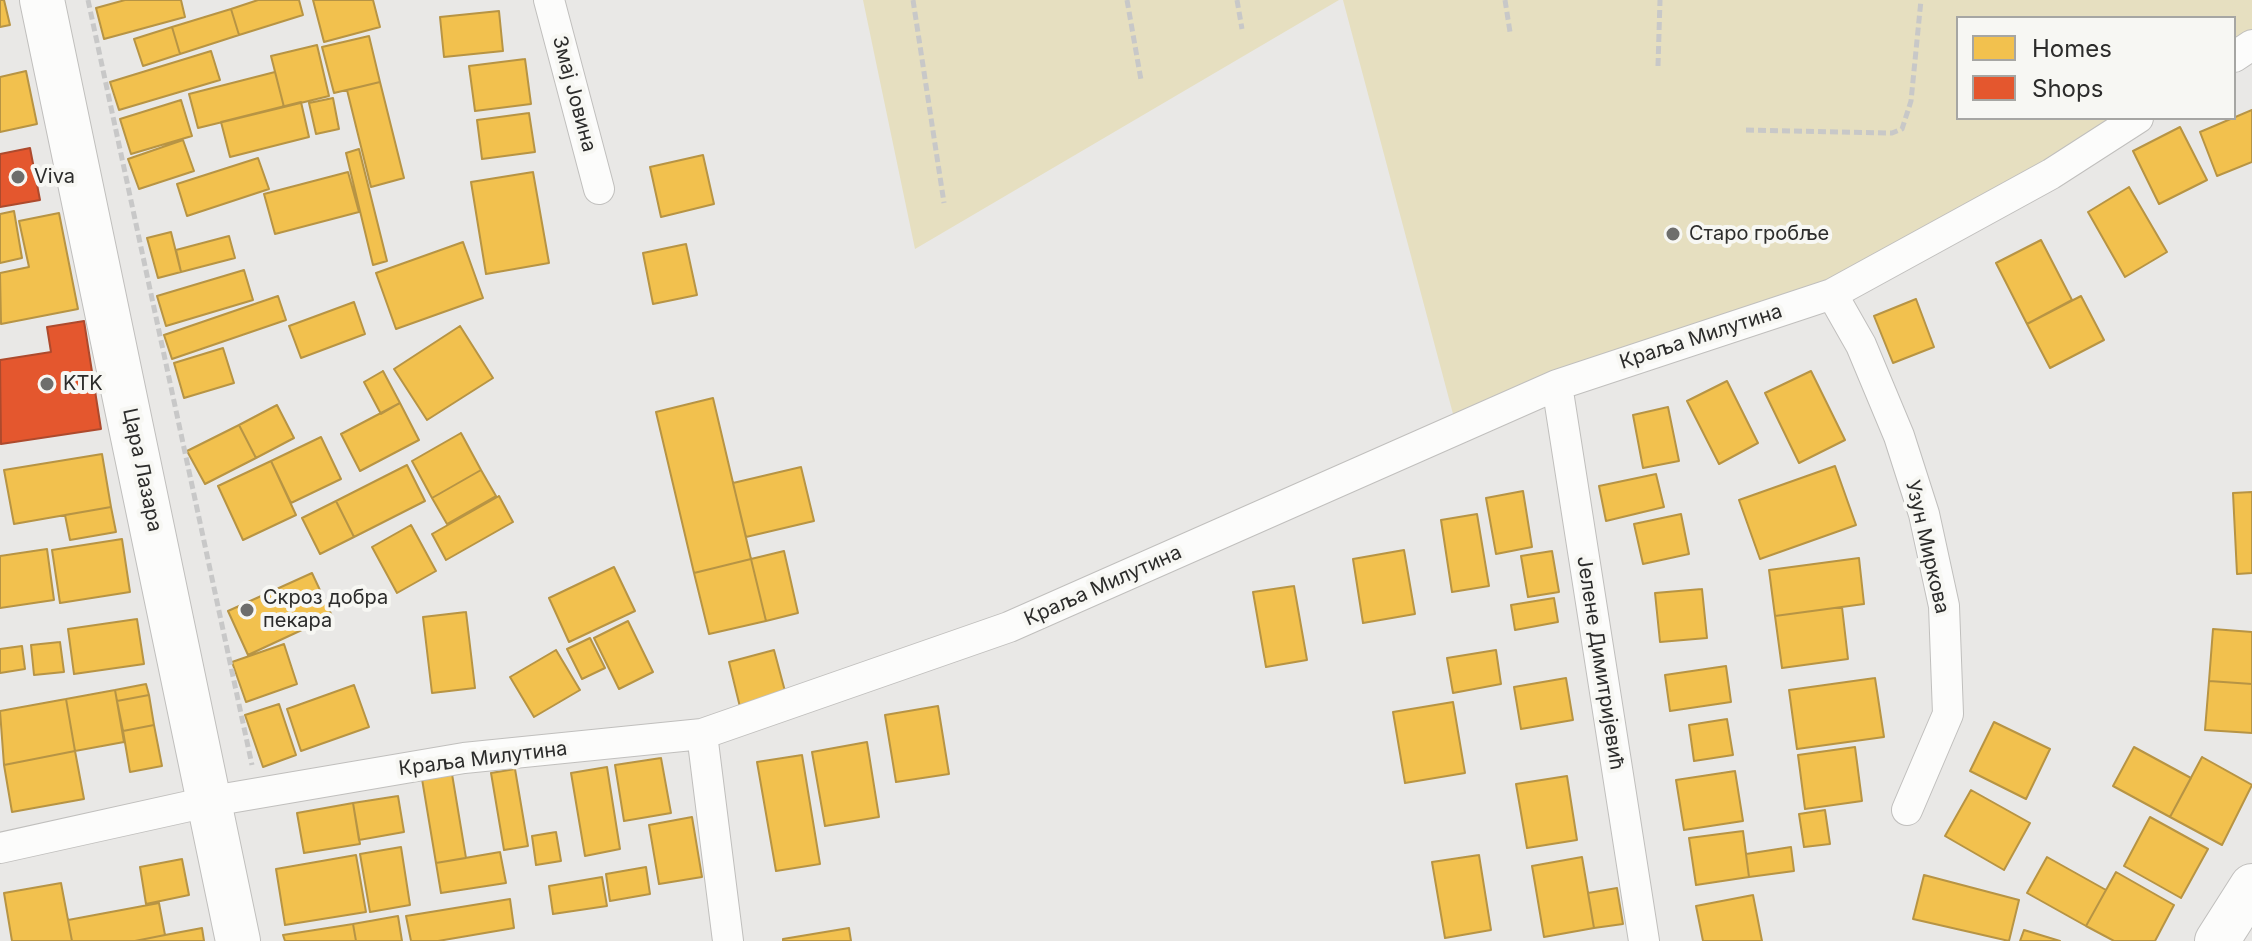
<!DOCTYPE html>
<meta charset="utf-8">
<style>
body{margin:0}
#map{position:relative;width:2252px;height:941px;overflow:hidden;background:#e9e8e6;font-family:Inter,sans-serif}
canvas{display:block}
.legend{position:absolute;left:1956px;top:16px;width:280px;height:104px;box-sizing:border-box;background:#f7f7f3;border:2px solid #a6a6a3;margin:0;padding:10px 14px;list-style:none;font-size:24px;color:#2c2c2b}
.legend li{display:flex;align-items:center;gap:16px;height:40px}
.legend b{width:40px;border:2px solid #a6a6a3}
</style>
<div id="map">
<canvas width="2252" height="941"></canvas>
<ul class="legend">
<li><b style="height:22px;background:#f2c14e"></b>Homes</li>
<li><b style="height:22px;background:#e4572e"></b>Shops</li>
</ul>
</div>
<script>
const ctx = document.querySelector('canvas').getContext('2d');
ctx.lineJoin = 'round';
function fill(path, color) { ctx.fillStyle = color; ctx.fill(path, 'evenodd'); }
const toPath = rows => new Path2D(rows.map(r => 'M' + r).join(''));
function strokePath(path, color, width, dash) { ctx.strokeStyle = color; ctx.lineWidth = width; ctx.lineCap = dash ? 'butt' : 'round'; ctx.setLineDash(dash || []); ctx.stroke(path); }
function drawText(font, color, halo, rows, align = 'center') {
  ctx.font = font + ' Inter,sans-serif'; ctx.lineWidth = 8; ctx.setLineDash([]); ctx.textBaseline = 'middle'; ctx.strokeStyle = halo; ctx.fillStyle = color; for (const [text, x, y, turn = 0] of rows) {
    ctx.save(); ctx.translate(x, y); ctx.rotate((+turn || 0) * Math.PI / 180); ctx.textAlign = isNaN(turn) ? turn : align; if (halo) ctx.strokeText(text, 0, 0); ctx.fillText(text, 0, 0); ctx.restore();
  }
}
fill(toPath([
 [863,0,1339,0,915,249],
 [1343,0,2252,0,2252,45,2234,57,2234,18,1958,18,1958,118,2138,118,1832,294,1457,429]
]), '#e6dfc0');
const homes = toPath([
 [0,0,4,0,10,25,0,27,0,0],
 [125,0,181,0,185,17,104,39,96,8,125,0],
 [258,0,299,0,303,15,239,35,231,9,258,0],
 [313,0,373,0,380,27,324,42,313,0],
 [231,9,239,35,180,54,172,27,231,9],
 [499,11,503,51,444,57,440,17,499,11],
 [172,27,180,54,143,66,134,39,172,27],
 [369,36,380,82,334,93,322,47,369,36],
 [317,45,329,96,284,107,271,56,317,45],
 [211,51,220,80,119,110,110,82,211,51],
 [525,59,531,104,475,111,469,66,525,59],
 [26,71,37,124,0,132,0,77,26,71],
 [275,72,284,107,198,128,189,94,275,72],
 [380,82,404,178,371,187,347,90,380,82],
 [333,98,339,129,316,134,309,103,333,98],
 [181,100,192,136,131,154,120,119,181,100],
 [301,102,309,137,230,157,221,122,301,102],
 [2252,110,2252,162,2217,176,2200,132,2252,110],
 [529,113,535,152,482,159,477,120,529,113],
 [2180,127,2207,180,2159,204,2133,151,2180,127],
 [183,140,194,171,139,189,128,159,183,140],
 [359,149,387,261,373,265,346,153,359,149],
 [703,155,714,204,661,217,650,167,703,155],
 [258,158,269,189,187,216,177,184,258,158],
 [348,172,359,212,275,234,264,194,348,172],
 [533,172,549,263,486,274,471,182,533,172],
 [2129,187,2167,252,2125,277,2088,212,2129,187],
 [14,211,22,258,0,263,0,214,14,211],
 [59,213,78,309,1,324,0,273,29,267,19,221,59,213],
 [171,232,181,272,158,278,147,238,171,232],
 [229,236,235,258,181,272,176,250,229,236],
 [2041,240,2072,300,2027,324,1996,263,2041,240],
 [463,242,483,298,396,329,376,273,463,242],
 [686,244,697,295,653,304,643,253,686,244],
 [244,270,253,300,166,326,157,296,244,270],
 [278,296,286,320,172,359,164,335,278,296],
 [2081,296,2104,340,2050,368,2027,324,2081,296],
 [1916,299,1934,347,1893,363,1874,316,1916,299],
 [354,302,365,334,301,358,289,326,354,302],
 [460,326,493,378,427,420,394,369,460,326],
 [223,348,234,383,184,398,174,363,223,348],
 [383,371,400,403,381,414,364,382,383,371],
 [1811,371,1845,440,1799,463,1765,393,1811,371],
 [1727,381,1758,443,1719,464,1687,401,1727,381],
 [713,398,751,559,694,573,656,412,713,398],
 [400,403,419,440,360,471,341,434,400,403],
 [277,405,294,438,256,458,239,425,277,405],
 [1668,407,1679,461,1643,468,1633,415,1668,407],
 [239,425,256,458,205,484,187,451,239,425],
 [461,433,481,470,432,498,412,461,461,433],
 [321,437,341,479,291,503,271,461,321,437],
 [102,454,111,507,14,524,4,470,102,454],
 [271,461,296,515,243,540,218,486,271,461],
 [407,465,425,501,354,537,336,501,407,465],
 [1835,466,1856,525,1760,559,1739,500,1835,466],
 [801,467,814,521,746,537,733,483,801,467],
 [481,470,496,496,447,524,432,498,481,470],
 [1656,474,1664,507,1606,521,1599,486,1656,474],
 [1523,491,1532,547,1496,554,1486,498,1523,491],
 [2252,492,2252,573,2237,574,2233,493,2252,492],
 [499,496,513,522,446,560,432,534,499,496],
 [336,501,354,537,320,554,302,518,336,501],
 [111,507,116,532,70,540,65,515,111,507],
 [1477,514,1489,586,1452,592,1441,520,1477,514],
 [1681,514,1689,554,1643,564,1634,524,1681,514],
 [411,525,436,571,397,593,372,547,411,525],
 [122,539,130,592,60,603,52,550,122,539],
 [47,549,54,600,0,608,0,556,47,549],
 [1404,550,1415,614,1363,623,1353,559,1404,550],
 [784,551,798,613,766,621,751,559,784,551],
 [1552,551,1559,592,1528,597,1521,556,1552,551],
 [1859,558,1864,604,1775,616,1769,570,1859,558],
 [751,559,766,621,709,634,694,573,751,559],
 [614,567,635,611,569,642,549,598,614,567],
 [312,573,332,616,248,655,228,611,312,573],
 [1294,586,1307,660,1266,667,1253,592,1294,586],
 [1702,589,1707,638,1660,642,1655,593,1702,589],
 [1554,598,1558,622,1515,630,1511,605,1554,598],
 [1842,607,1848,659,1782,668,1775,616,1842,607],
 [466,612,475,688,432,693,423,617,466,612],
 [137,619,144,664,74,674,68,629,137,619],
 [628,621,653,672,619,689,594,638,628,621],
 [2213,629,2252,632,2252,684,2209,681,2213,629],
 [590,638,605,668,582,679,567,649,590,638],
 [60,642,64,672,34,675,31,645,60,642],
 [284,644,297,684,246,702,232,662,284,644],
 [22,646,25,669,0,673,0,649,22,646],
 [556,650,580,690,534,717,510,677,556,650],
 [774,650,786,695,740,707,729,662,774,650],
 [1496,650,1501,684,1453,693,1447,658,1496,650],
 [1726,666,1731,702,1670,711,1665,675,1726,666],
 [1566,678,1573,720,1521,729,1514,687,1566,678],
 [1875,678,1884,737,1797,749,1789,690,1875,678],
 [2209,681,2252,684,2252,733,2205,730,2209,681],
 [146,684,149,695,117,701,115,690,146,684],
 [354,685,369,727,301,751,287,709,354,685],
 [115,690,124,742,75,751,66,699,115,690],
 [149,695,154,725,123,731,117,701,149,695],
 [66,699,75,751,4,765,0,711,66,699],
 [1453,702,1465,773,1405,783,1393,712,1453,702],
 [279,704,296,755,263,767,245,715,279,704],
 [938,706,949,774,896,782,885,715,938,706],
 [1727,719,1733,755,1694,761,1689,725,1727,719],
 [1994,722,2050,749,2026,799,1970,771,1994,722],
 [154,725,162,766,130,772,123,731,154,725],
 [867,742,879,817,825,826,812,752,867,742],
 [1855,747,1862,801,1805,809,1798,755,1855,747],
 [2134,747,2191,778,2170,817,2113,786,2134,747],
 [75,751,84,799,12,812,4,765,75,751],
 [802,755,820,864,776,871,757,762,802,755],
 [2202,757,2252,785,2222,845,2170,817,2202,757],
 [661,758,671,813,624,821,615,765,661,758],
 [607,767,620,849,585,856,571,773,607,767],
 [515,769,528,846,504,850,491,773,515,769],
 [1735,771,1743,821,1684,830,1676,780,1735,771],
 [452,774,466,858,436,863,422,779,452,774],
 [1567,776,1577,840,1527,848,1516,784,1567,776],
 [1971,790,2030,823,2004,870,1945,836,1971,790],
 [398,796,404,832,359,840,353,803,398,796],
 [353,803,360,844,304,853,297,813,353,803],
 [1825,810,1830,844,1804,847,1799,814,1825,810],
 [692,817,702,877,659,884,649,825,692,817],
 [2150,817,2208,849,2181,898,2124,866,2150,817],
 [1743,831,1749,877,1696,885,1689,838,1743,831],
 [556,832,561,861,536,865,532,836,556,832],
 [401,847,410,905,370,912,360,854,401,847],
 [1791,847,1794,871,1749,877,1746,854,1791,847],
 [500,852,506,883,441,893,436,863,500,852],
 [356,855,366,912,285,925,276,869,356,855],
 [1479,855,1491,930,1445,938,1432,862,1479,855],
 [1582,857,1594,928,1544,937,1532,866,1582,857],
 [2047,857,2106,890,2086,926,2027,893,2047,857],
 [182,859,189,895,146,904,140,867,182,859],
 [646,867,650,894,610,901,606,874,646,867],
 [2116,872,2174,905,2155,941,2114,941,2086,926,2116,872],
 [1924,875,2019,900,2009,941,1913,919,1924,875],
 [602,877,607,906,553,914,549,886,602,877],
 [61,883,72,941,12,941,4,893,61,883],
 [1617,888,1623,924,1594,928,1588,893,1617,888],
 [1753,895,1762,941,1703,941,1696,906,1753,895],
 [510,899,514,928,438,941,411,941,406,916,510,899],
 [159,903,165,935,135,941,72,941,68,920,159,903],
 [398,916,402,941,356,941,353,924,398,916],
 [353,924,356,941,285,941,283,935,353,924],
 [202,928,204,941,135,941,165,935,202,928],
 [849,928,851,941,783,941,783,939,849,928],
 [2024,930,2060,941,2020,941,2024,930]
]);
fill(homes, '#f2c14e');
strokePath(homes, '#b79444', 2);
const shops = toPath([
 [30,148,40,200,0,207,0,154,30,148],
 [84,321,101,429,1,444,0,360,51,352,47,327,84,321]
]);
fill(shops, '#e4572e');
strokePath(shops, '#ad4a2d', 2);
const street = toPath([
 [549,0,599,189],
 [2234,57,2252,45],
 [1832,294,1861,345,1899,436,1924,514,1944,606,1948,714,1907,810],
 [1557,385,1644,941],
 [702,734,728,941],
 [0,848,212,801,464,758,702,734,1009,627,1557,385,1832,294,2051,174,2138,118]
]);
const secondary = toPath([
 [42,0,238,941],
 [2217,941,2252,886]
]);
strokePath(street, '#c0bfbd', 32);
strokePath(secondary, '#c0bfbd', 46);
strokePath(toPath([
 [88,0,252,765],
 [913,0,944,203],
 [1127,0,1141,80],
 [1237,0,1242,29],
 [1505,0,1510,32],
 [1658,66,1660,0],
 [1746,130,1892,133,1902,129,1911,101,1921,0]
]), '#c8c8c8', 5, [8, 4]);
strokePath(street, '#fcfcfb', 30);
strokePath(secondary, '#fcfcfb', 44);
for (const [x, y, r, color] of [
 [18,177,8,"#6e6e6c"],
 [1673,234,8,"#6e6e6c"],
 [47,384,8,"#6e6e6c"],
 [247,610,8,"#6e6e6c"]
]) { const dot = new Path2D(); dot.arc(x, y, r, 0, 2 * Math.PI); ctx.fillStyle = color; ctx.fill(dot); strokePath(dot, '#f7f7f3', 3); }
drawText('20px', '#2c2c2b', '#f7f7f3', [
 ["Змај Јовина",574,94,75],
 ["Краља Милутина",1701,337,-18],
 ["Цара Лазара",142,470,78],
 ["Узун Миркова",1927,547,77],
 ["Краља Милутина",1103,586,-24],
 ["Јелене Димитријевић",1600,663,81],
 ["Краља Милутина",483,759,-7]
]);
drawText('20px', '#2c2c2b', '#f7f7f3', [
 ["Viva",34,177],
 ["Старо гробље",1689,234],
 ["KTK",63,384],
 ["Скроз добра",263,598],
 ["пекара",263,621]
], 'left');
</script>
